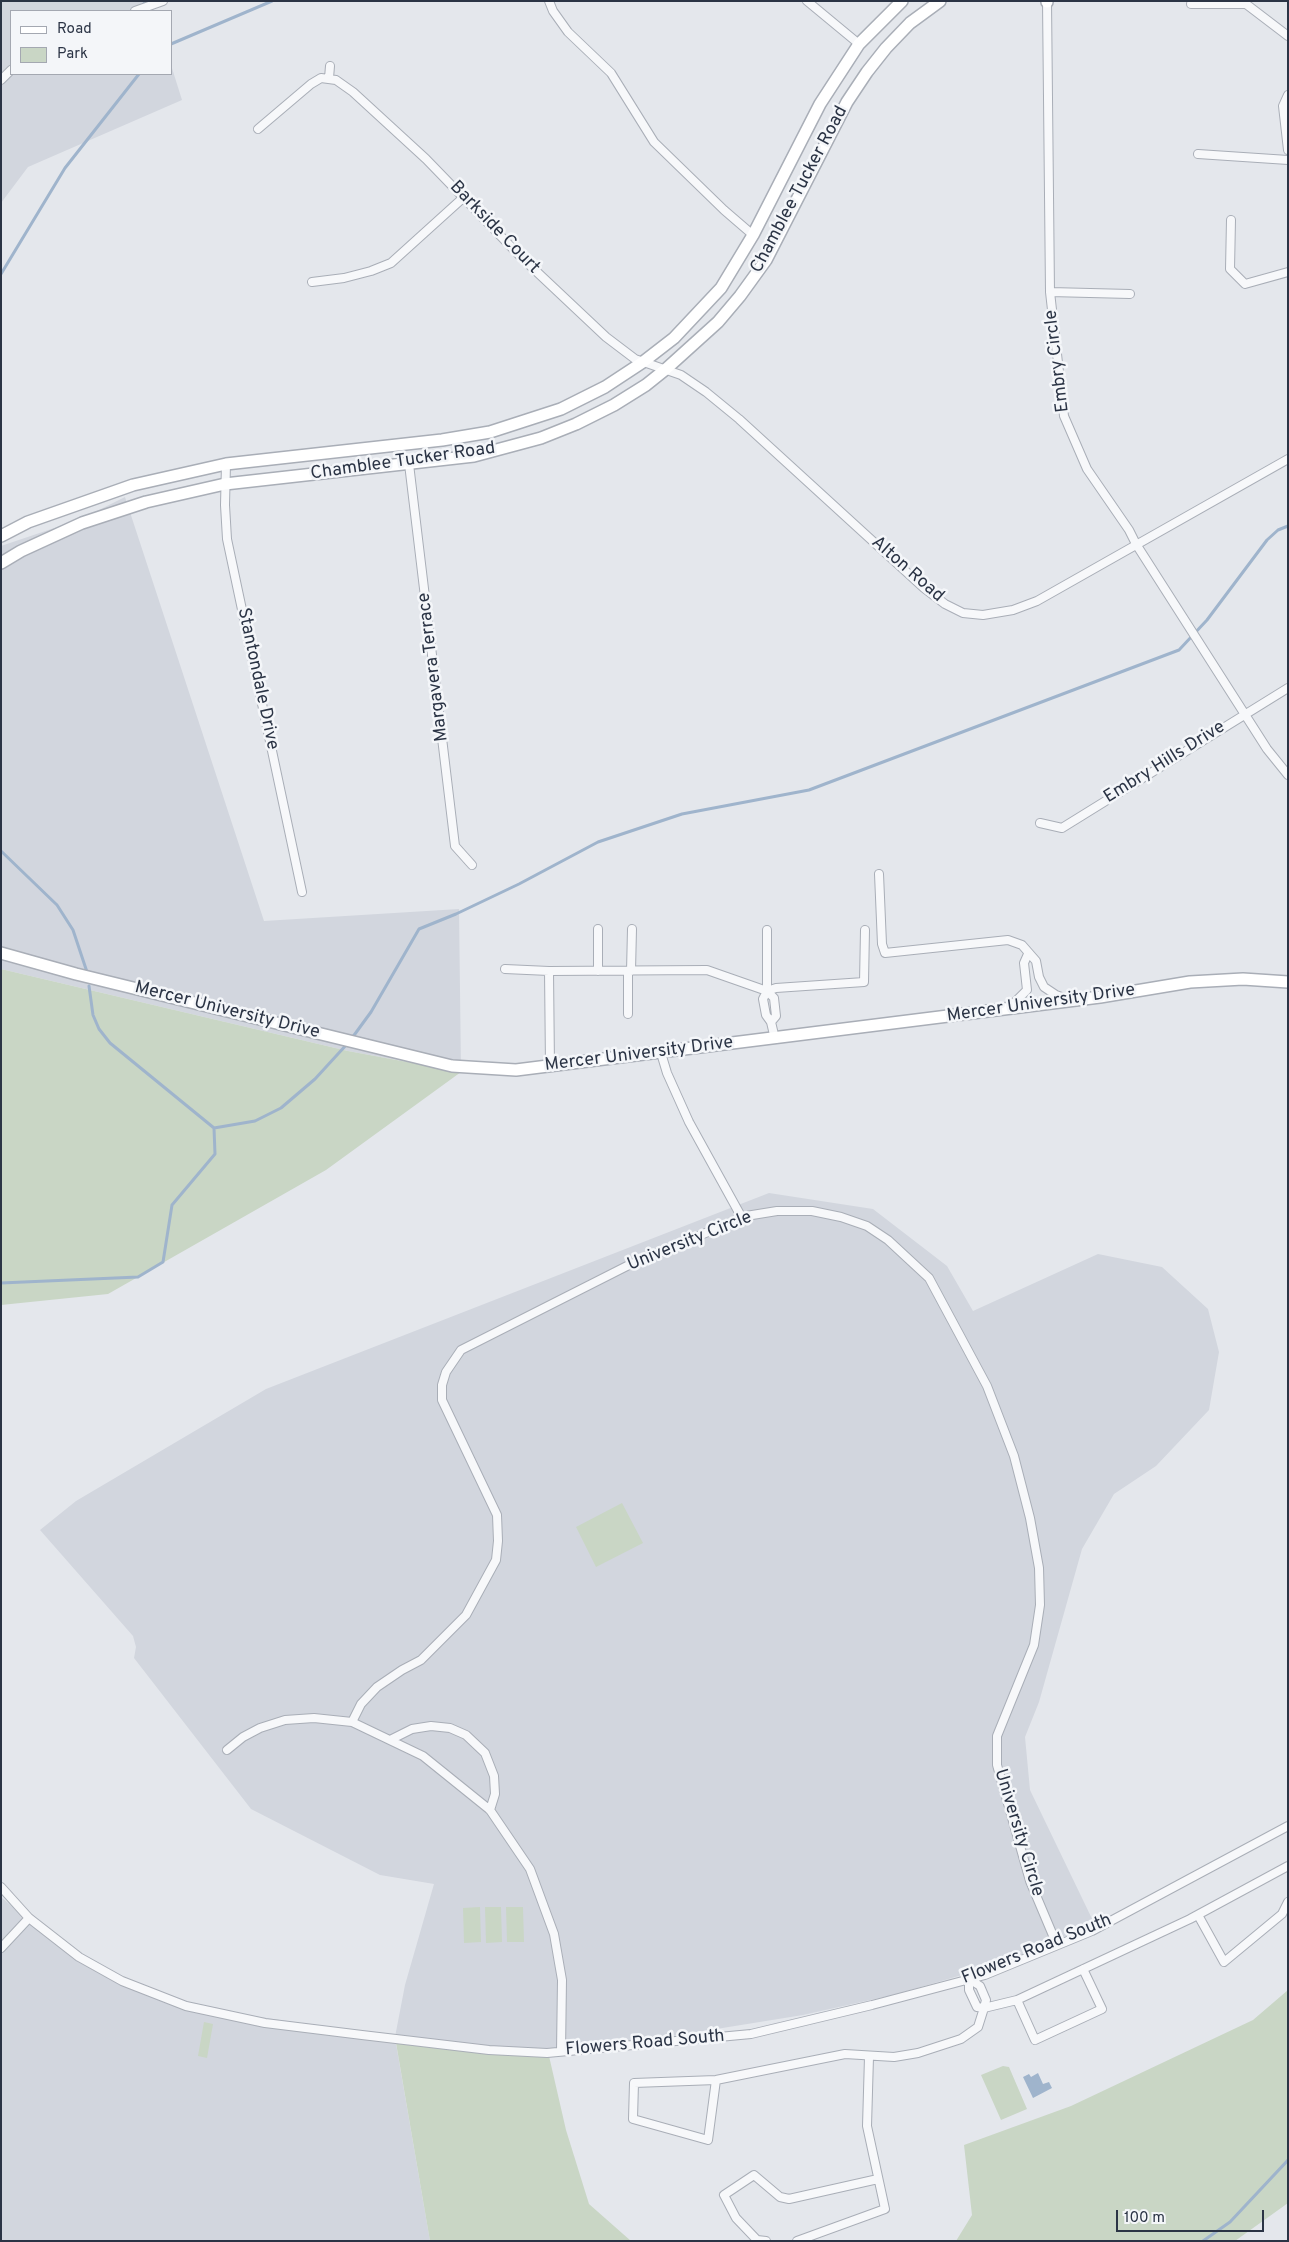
<!DOCTYPE html>
<style>
body{margin:0}
#map{position:relative;width:1289px;height:2242px;overflow:hidden;background:#e4e7ec;font-family:Overpass,sans-serif}
canvas{display:block}
.frame{position:absolute;inset:0;border:2px solid #2b3445;pointer-events:none}
.legend{position:absolute;left:10px;top:10px;width:162px;height:65px;box-sizing:border-box;background:#f4f6f9;border:1px solid #a4a8b1;margin:0;padding:6px 9px;list-style:none;font-size:15px;color:#2b3445}
.legend li{display:flex;align-items:center;gap:10px;height:25px}
.legend b{width:25px;border:1px solid #a4a8b1}
.scale{position:absolute;left:1116px;top:2210px;width:148px;height:22px;box-sizing:border-box;border:2px solid #2b3445;border-top:0;padding-left:6px;font-size:15px;line-height:18px;white-space:nowrap;color:#2b3445;-webkit-text-stroke:4px #f4f6f9;paint-order:stroke}
</style>
<div id="map">
<canvas width="1289" height="2242"></canvas>
<div class="frame"></div>
<ul class="legend">
<li><b style="height:6px;background:#fff"></b>Road</li>
<li><b style="height:14px;background:#c9d6c5"></b>Park</li>
</ul>
<div class="scale">100 m</div>
</div>
<script>
const ctx = document.querySelector('canvas').getContext('2d');
ctx.lineJoin = 'round';
function fill(path, color) { ctx.fillStyle = color; ctx.fill(path, 'evenodd'); }
const toPath = rows => new Path2D(rows.map(r => 'M' + r).join(''));
function strokePath(path, color, width, dash) { ctx.strokeStyle = color; ctx.lineWidth = width; ctx.lineCap = dash ? 'butt' : 'round'; ctx.setLineDash(dash || []); ctx.stroke(path); }
function drawText(font, color, halo, rows, align = 'center') {
  ctx.font = font + ' Overpass,sans-serif'; ctx.lineWidth = 5; ctx.setLineDash([]); ctx.textBaseline = 'middle'; ctx.strokeStyle = halo; ctx.fillStyle = color; for (const [text, x, y, turn = 0] of rows) {
    ctx.save(); ctx.translate(x, y); ctx.rotate((+turn || 0) * Math.PI / 180); ctx.textAlign = isNaN(turn) ? turn : align; if (halo) ctx.strokeText(text, 0, 0); ctx.fillText(text, 0, 0); ctx.restore();
  }
}
fill(toPath([
 [1,1,171,1,153,6,154,11,11,11,11,74,171,74,171,65,182,100,28,167,1,203],
 [125,497,264,921,459,909,461,1072,348,1051,1,969,1,546,81,519],
 [769,1193,873,1209,947,1266,973,1311,1098,1254,1162,1267,1208,1309,1219,1352,1209,1410,1156,1466,1114,1494,1082,1549,1039,1702,1025,1737,1030,1790,1095,1925,1028,1956,893,1995,803,2015,549,2056,395,2038,430,2241,1,2241,1,1897,55,1942,165,2003,395,2037,405,1985,434,1884,380,1875,251,1809,134,1658,136,1647,133,1636,40,1530,76,1501,266,1389]
]), '#d2d6de');
fill(toPath([
 [1,969,348,1051,461,1072,326,1170,108,1294,1,1305],
 [622,1503,643,1543,596,1567,576,1527],
 [480,1907,481,1942,464,1943,463,1908],
 [485,1907,501,1907,502,1942,486,1943],
 [506,1907,523,1907,524,1942,507,1942],
 [1288,1990,1288,2203,1235,2241,956,2241,972,2215,964,2145,1071,2106,1253,2020],
 [204,2022,213,2024,207,2058,198,2056],
 [395,2037,549,2056,566,2130,589,2204,631,2241,430,2241],
 [1003,2066,1009,2067,1027,2109,1001,2120,981,2075]
]), '#c9d6c5');
fill(toPath([
 [1038,2073,1043,2084,1049,2082,1052,2088,1033,2098,1023,2077,1029,2074,1031,2077]
]), '#9fb4cc');
strokePath(toPath([
 [144,1,147,11],
 [171,44,272,1],
 [1,274,65,168,139,74],
 [1,851,57,905,73,930,87,972],
 [352,1038,371,1012,419,929,456,914,519,884,598,842,682,814,809,790,1179,650,1207,620,1267,540,1278,530,1288,526],
 [214,1128,255,1121,281,1108,315,1079,348,1043],
 [1,1283,138,1277,163,1262,172,1205,215,1154,214,1128,110,1043,99,1029,93,1015,89,986],
 [1203,2241,1230,2222,1288,2160]
]), '#9fb4cc', 3);
const street = toPath([
 [549,1,553,11,568,32,611,73,654,142,724,210,753,235],
 [807,1,859,44],
 [1047,1,1050,292,1064,416,1087,469,1129,530,1136,544,1267,749,1288,775],
 [1191,4,1246,4,1288,36],
 [135,11,163,1],
 [329,78,330,66],
 [1,80,11,70],
 [1288,95,1283,106,1288,150],
 [258,129,311,84,321,78,336,80,353,92,426,159,520,256,606,337,635,359,681,375,706,392,739,419,924,588,945,604,963,613,983,615,1013,610,1037,601,1288,459],
 [1198,154,1288,160],
 [1231,220,1230,269,1245,284,1288,272],
 [312,282,344,278,371,271,391,263,464,197],
 [1050,292,1130,294],
 [226,464,225,505,227,539,302,892],
 [409,464,455,846,472,865],
 [1040,823,1062,828,1288,688],
 [879,874,882,944,885,953,1008,940,1022,945,1036,961,1039,977,1044,987,1056,995,1067,999],
 [767,930,767,991,763,999,766,1015,771,1022,775,1039],
 [505,969,549,971,707,970,767,991,774,998,776,1016,771,1022],
 [549,971,550,1066],
 [598,971,598,929],
 [628,971,628,1014],
 [631,971,632,929],
 [767,991,776,988,864,982,865,930],
 [1010,1007,1027,990,1024,963,1028,954],
 [661,1053,667,1073,689,1122,742,1218],
 [352,1722,361,1704,377,1687,402,1670,421,1660,466,1615,496,1560,498,1541,497,1515,442,1400,442,1385,446,1372,461,1350,627,1266,746,1216,777,1211,812,1211,841,1217,867,1226,888,1240,929,1278,987,1386,1014,1456,1030,1518,1039,1568,1040,1605,1034,1645,997,1736,997,1765,1030,1881,1057,1945],
 [390,1740,412,1729,431,1726,450,1728,466,1735,485,1753,494,1776,495,1794,490,1810],
 [227,1750,243,1737,260,1728,285,1720,314,1718,352,1722,423,1756,490,1810,530,1869,554,1934,562,1980,561,2051],
 [1,1887,29,1918,79,1957,122,1981,186,2006,265,2023,362,2035,489,2050,547,2053,751,2034,872,2005,985,1975,1092,1931,1288,1826],
 [1198,1915,1224,1962,1282,1914,1288,1902],
 [1,1948,29,1918],
 [1017,2000,1035,2040,1102,2009,1083,1969],
 [716,2080,708,2140,633,2119,634,2083,716,2080,845,2054,894,2057,918,2053,961,2039,978,2027,984,2008,986,2000,980,1986,969,1979,969,1990,977,2007,984,2008,1017,2000,1190,1919,1288,1866],
 [766,2241,757,2240,736,2218,724,2195,754,2175,780,2197,789,2199,878,2179],
 [797,2241,885,2209,867,2126,869,2057]
]);
const secondary = toPath([
 [1047,1,1047,2],
 [1,536,28,522,133,485,226,464,442,440,490,432,561,409,605,387,643,362,674,338,721,288,753,235,820,104,859,44,902,1],
 [1,563,21,551,82,523,146,502,225,484,474,456,541,438,576,424,614,405,646,385,666,369,718,322,740,296,766,260,847,102,867,72,886,48,910,23,940,1],
 [1,953,76,974,452,1066,516,1070,1100,997,1190,982,1243,979,1288,982]
]);
strokePath(street, '#a9aeb7', 10);
strokePath(secondary, '#a9aeb7', 14);
strokePath(street, '#f7f8fa', 8);
strokePath(secondary, '#fff', 11);
drawText('18px', '#2b3445', '#f4f6f9', [
 ["Chamblee Tucker Road",800,190,-62],
 ["Barkside Court",494,228,46],
 ["Embry Circle",1058,361,-97],
 ["Chamblee Tucker Road",403,462,-8],
 ["Alton Road",907,570,41],
 ["Margavera Terrace",434,667,-97],
 ["Stantondale Drive",257,679,78],
 ["Embry Hills Drive",1165,763,-32],
 ["Mercer University Drive",1041,1004,-8],
 ["Mercer University Drive",227,1011,14],
 ["Mercer University Drive",639,1055,-7],
 ["University Circle",690,1242,-22],
 ["University Circle",1018,1833,73],
 ["Flowers Road South",1037,1950,-22],
 ["Flowers Road South",645,2044,-5]
]);
</script>
